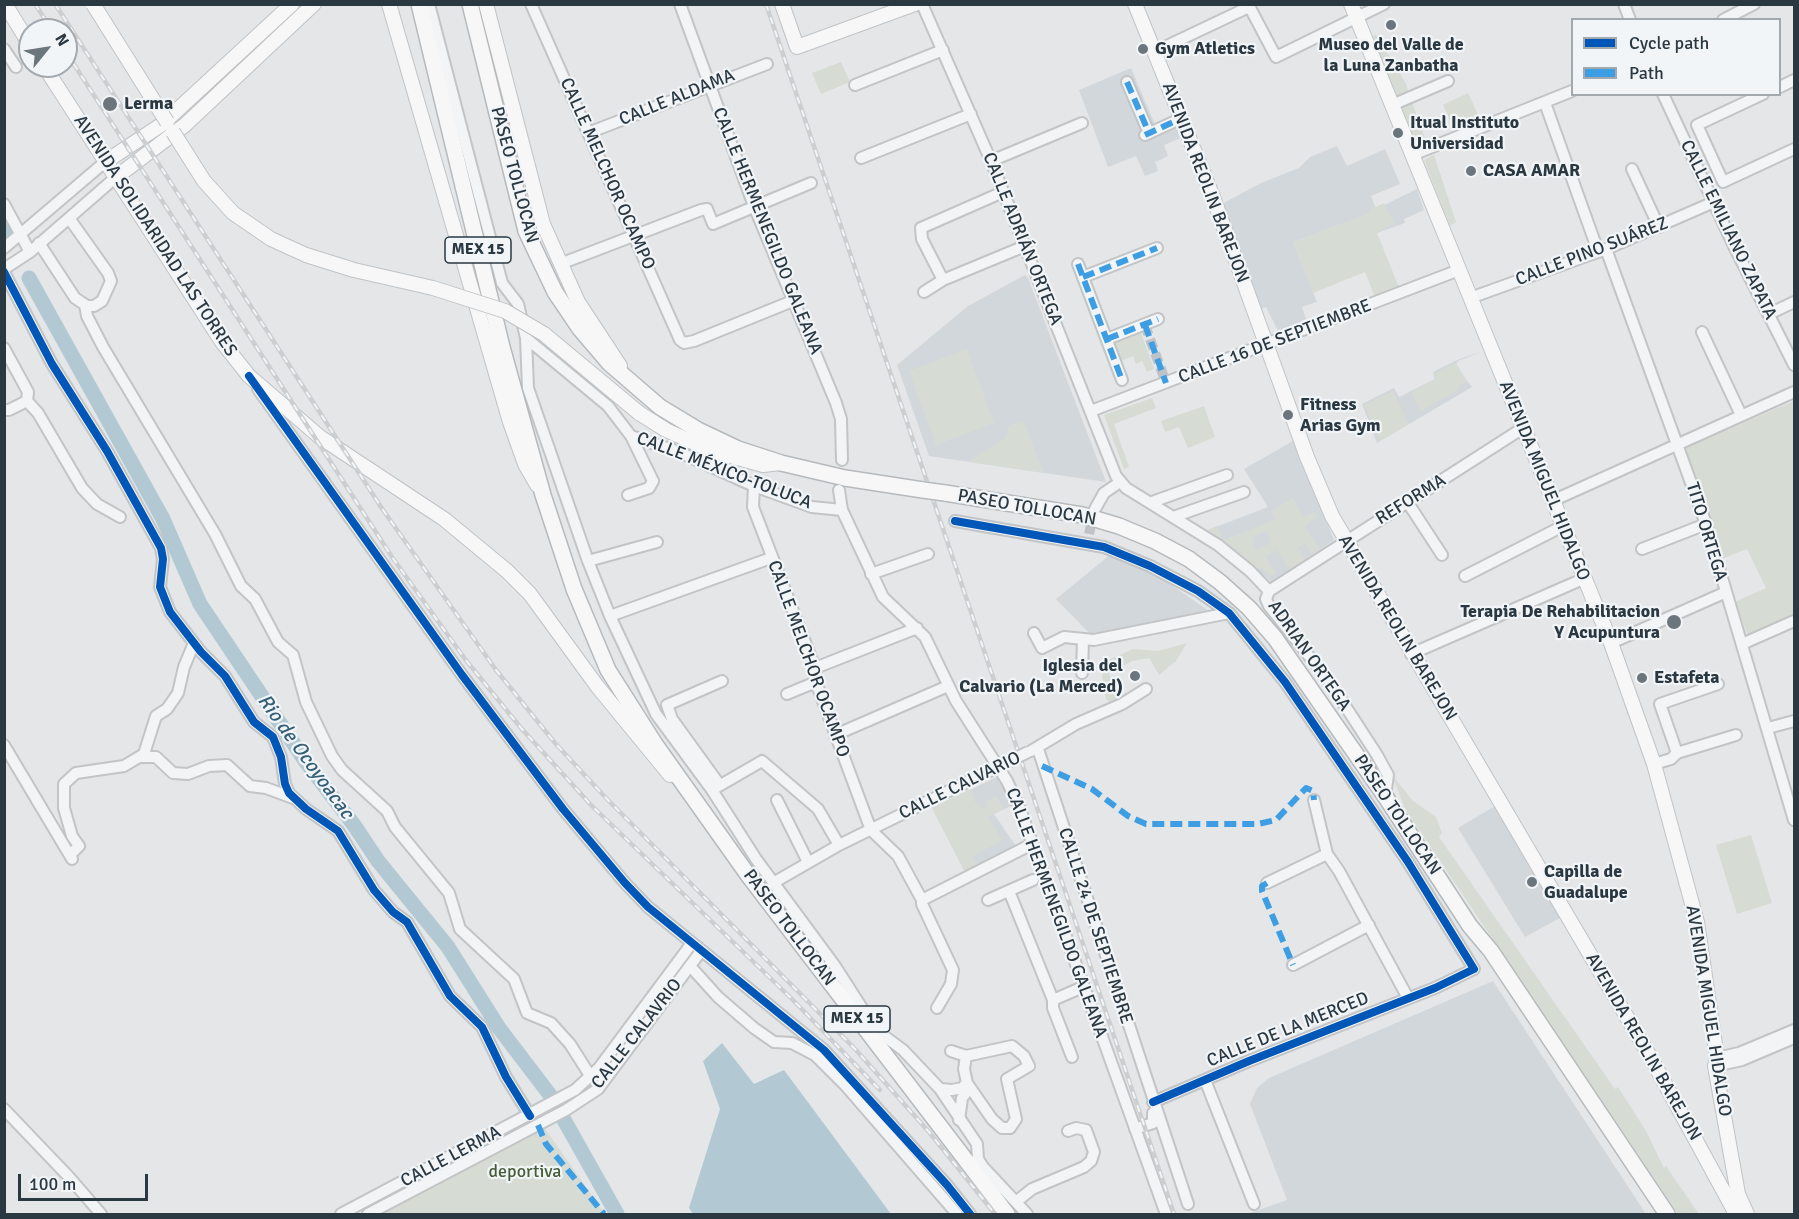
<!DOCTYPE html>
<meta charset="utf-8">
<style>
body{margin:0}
#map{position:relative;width:1799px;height:1219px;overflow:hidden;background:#e4e6e8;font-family:Signika,sans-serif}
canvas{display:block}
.frame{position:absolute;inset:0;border:6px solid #2a3842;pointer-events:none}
.legend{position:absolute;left:1571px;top:18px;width:210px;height:78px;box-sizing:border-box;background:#f2f5f8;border:2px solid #a2a9af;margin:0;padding:8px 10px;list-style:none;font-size:18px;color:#2a3842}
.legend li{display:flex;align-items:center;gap:12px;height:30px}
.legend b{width:30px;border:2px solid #a2a9af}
.north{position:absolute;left:18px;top:18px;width:60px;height:60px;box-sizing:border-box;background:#f2f5f8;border:2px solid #a2a9af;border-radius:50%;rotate:60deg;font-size:16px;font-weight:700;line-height:24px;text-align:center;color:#2a3842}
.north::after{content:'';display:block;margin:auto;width:21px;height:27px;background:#6b757c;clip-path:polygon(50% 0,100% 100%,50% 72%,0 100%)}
.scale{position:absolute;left:18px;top:1174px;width:130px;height:27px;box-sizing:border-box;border:3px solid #2a3842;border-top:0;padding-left:8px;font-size:18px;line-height:21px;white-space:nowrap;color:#2a3842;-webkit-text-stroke:4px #f2f5f8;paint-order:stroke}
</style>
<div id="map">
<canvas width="1799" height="1219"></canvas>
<div class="frame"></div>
<ul class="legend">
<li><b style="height:8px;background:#0057b8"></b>Cycle path</li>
<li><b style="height:8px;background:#3d9ee3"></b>Path</li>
</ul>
<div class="north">N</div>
<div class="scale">100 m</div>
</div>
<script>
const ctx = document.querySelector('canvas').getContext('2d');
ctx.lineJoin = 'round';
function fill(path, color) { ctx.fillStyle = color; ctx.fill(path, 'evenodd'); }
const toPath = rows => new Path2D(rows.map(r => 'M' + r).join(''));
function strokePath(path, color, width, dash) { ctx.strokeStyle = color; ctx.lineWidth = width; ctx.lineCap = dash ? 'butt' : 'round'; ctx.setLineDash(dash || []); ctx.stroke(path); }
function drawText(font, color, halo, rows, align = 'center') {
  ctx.font = font + ' Signika,sans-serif'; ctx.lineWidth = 4.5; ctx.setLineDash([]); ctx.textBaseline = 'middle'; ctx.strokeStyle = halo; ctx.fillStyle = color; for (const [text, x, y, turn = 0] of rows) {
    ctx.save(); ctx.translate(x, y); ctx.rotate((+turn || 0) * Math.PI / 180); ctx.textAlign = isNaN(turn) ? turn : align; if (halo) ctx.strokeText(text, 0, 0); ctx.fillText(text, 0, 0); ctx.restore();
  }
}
fill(toPath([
 [1131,68,1159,134,1176,128,1181,138,1164,145,1168,156,1155,162,1158,171,1145,176,1136,156,1108,167,1079,90],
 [1337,146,1347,166,1385,149,1400,184,1371,196,1376,209,1417,189,1424,210,1404,219,1405,223,1377,233,1371,213,1293,242,1317,302,1302,307,1308,325,1280,335,1266,307,1260,309,1220,205,1261,183,1299,168,1310,157],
 [1025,275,1028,278,1106,482,929,456,897,365,968,306],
 [1483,351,1458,361,1455,367,1472,387,1377,443,1362,404,1394,388,1399,397,1435,379,1433,372,1457,360],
 [1293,441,1334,540,1272,582,1208,530,1268,507,1244,469],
 [1111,554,1166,581,1210,612,1094,638,1056,599],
 [999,776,1013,805,994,814,1018,849,966,874,932,808],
 [1495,806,1560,918,1525,937,1458,828],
 [1493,981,1646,1214,1247,1214,1287,1200,1250,1104,1257,1088,1269,1078]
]), '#d2d7db');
fill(toPath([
 [1376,34,1406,84,1429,151,1416,156,1372,37],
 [841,62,850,82,821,94,812,73],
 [1468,93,1481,121,1454,129,1443,105],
 [1434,155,1456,222,1450,226,1424,160],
 [1384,203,1394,223,1377,233,1400,290,1376,300,1365,272,1313,293,1293,242,1370,213,1369,210],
 [1141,333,1154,369,1147,372,1142,361,1136,364,1133,356,1121,361,1115,343],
 [967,349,994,423,936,445,909,371],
 [1456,363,1467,381,1457,387,1459,389,1421,411,1411,393,1437,379,1435,373],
 [1393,391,1409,424,1380,441,1364,405],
 [1152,398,1156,408,1114,424,1129,467,1124,469,1104,415],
 [1794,401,1794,615,1748,636,1735,602,1766,588,1747,549,1721,559,1685,448],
 [1204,406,1215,437,1188,448,1179,427,1165,432,1161,421],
 [1023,421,1044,473,968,462,1007,436,1008,426],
 [1293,498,1303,517,1315,512,1318,517,1305,526,1320,549,1312,554,1305,543,1298,548,1305,559,1290,570,1277,550,1266,557,1276,573,1271,576,1261,568,1258,570,1208,530,1217,526,1223,540,1265,524,1275,519,1271,511],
 [1267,531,1271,542,1256,551,1252,537],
 [1187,643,1176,661,1159,675,1149,658,1132,661,1109,673,1115,693,1120,692,1123,696,1110,702,1106,699,1102,677,1106,661,1133,649,1158,651],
 [1392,775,1413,801,1436,817,1442,833,1439,837,1615,1089,1618,1087,1646,1131,1664,1168,1666,1166,1699,1214,1678,1214,1405,809],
 [971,789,975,802,983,809,987,807,985,803,996,796,1004,809,988,817,1003,840,973,856,979,868,966,874,932,808],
 [1751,835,1772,903,1737,914,1716,845],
 [536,1116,605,1214,374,1214]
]), '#d6dcd4');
fill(toPath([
 [722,1043,754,1084,784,1070,891,1214,693,1214,689,1208,720,1109,703,1061]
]), '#b2c9d3');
strokePath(toPath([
 [4,228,9,238],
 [29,278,163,519,200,604,306,762,354,825,378,861,448,947,499,1028,550,1095,617,1214]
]), '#b2c9d3', 15);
strokePath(toPath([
 [1145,325,1166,383],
 [1089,534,1094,512]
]), '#bfc3c7', 10, [10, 5]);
const minor = toPath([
 [429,4,502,283,518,304,526,338,608,406,631,436,679,452,754,486,812,507,842,510],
 [531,4,680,340,684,343,694,341,795,300],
 [680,4,754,206,836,403,841,419,842,460],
 [922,4,991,161,1116,476,1126,488,1218,545,1250,571,1269,591],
 [1248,4,1276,57,1384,4],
 [1624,4,1630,20],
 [1723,20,1754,4],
 [4,49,16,67],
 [1154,52,1249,7],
 [1127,82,1149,133],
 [855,85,943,50],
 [1780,87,1794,80],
 [1663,94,1734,246,1794,365],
 [1763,94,1697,125,1723,182,1794,149],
 [1545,103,1598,251],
 [1392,105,1448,81],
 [588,133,767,64],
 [1145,135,1180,119],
 [1412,155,1572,91],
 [861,158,971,114],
 [991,161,1082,123],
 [1632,169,1659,227],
 [4,204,30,252],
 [39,243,75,298,87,306,94,306,102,301,111,281,108,273,69,218],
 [4,248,105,162],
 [1606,249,1706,524,1794,820],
 [560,264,701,210,707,209,713,224,811,183],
 [1078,264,1122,380],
 [4,269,30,252,115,178],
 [4,272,52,364,107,451,161,548,163,559,160,587,170,612,201,652,225,676,254,722,273,737,281,757,285,784,289,793,306,809,338,831,374,890,393,912,407,922,450,996,482,1027,506,1077,530,1116],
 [1083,277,1157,248],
 [943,280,922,239,921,228,1003,192],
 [924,292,943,280,1025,246],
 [1470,298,1606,249,1714,202],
 [85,305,87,316,103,347,215,534,241,586,255,599,278,642,293,655,306,702,332,756,342,770,387,811,395,827,449,893,460,929,514,979,527,1013,551,1023,570,1044,591,1077],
 [1769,314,1794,302],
 [1702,332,1741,415],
 [526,338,528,388,588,561,610,616],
 [1107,339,1158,319],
 [4,348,28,392,27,401,9,410,4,410],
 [258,389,462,675,563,809,625,883,648,907,824,1050,947,1185,970,1214],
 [27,401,38,413,82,488,97,504,120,517],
 [1091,411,1459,270],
 [754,486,753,507,815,668,816,682,871,830,898,856,922,900,922,904,953,970,951,984,937,1008],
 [839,490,842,510,883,597,925,637,956,701,1007,781,1020,809,1166,1214],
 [628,495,649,488,653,481,631,436],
 [1552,501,1794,392],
 [1152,502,1227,475],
 [1408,503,1442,555],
 [1095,509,1104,493,1120,482],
 [1176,516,1244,492],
 [955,521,1104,547,1150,566,1198,591,1229,613,1285,682,1408,862,1474,969,1435,988,1249,1061,1153,1102],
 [1642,549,1706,524],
 [588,561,657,542],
 [871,574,928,554],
 [1465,576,1563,526],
 [1269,591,1523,428],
 [1269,591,1266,599,1269,606,1329,681,1377,755,1388,775,1385,796],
 [1034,633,1042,648,1064,637,1094,640,1229,613],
 [1611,643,1724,593],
 [1742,644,1794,621],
 [1411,654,1583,579],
 [815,668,917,628],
 [1082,673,1083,639],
 [787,694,816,682],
 [1768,728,1794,721],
 [835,735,948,686],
 [4,745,72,859],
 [1038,749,1188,1204],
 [1031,751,1076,724,1122,704,1146,689],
 [1677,753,1660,704,1718,684],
 [141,757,156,757,173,773,188,774,209,766,227,765,250,786,266,788,293,798],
 [1654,764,1671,759,1677,753,1736,735],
 [719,784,672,719,667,705,722,681],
 [712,790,656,714,610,616,771,558],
 [777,800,808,862],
 [1314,800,1327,854,1339,871,1408,998],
 [839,845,818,809,762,761,712,790,756,859,835,966,876,1030,903,1050,940,1089,977,1144,978,1159,983,1167,1027,1214],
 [70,855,79,846,72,836,64,808,64,784,76,773,124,766,144,754,156,716,167,709,178,693,184,667,194,643],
 [773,883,839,845,1014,759],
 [1267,883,1327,854],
 [1009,891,1053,1000,1053,1008,1072,1057],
 [922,900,1032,844],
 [988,900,1033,880],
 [1293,965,1369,925],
 [690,966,718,997,754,1028,774,1042,792,1043,815,1055,845,1085,957,1214],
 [1053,1000,1083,987],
 [951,1051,966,1056,1012,1046,1024,1056,1029,1066,1007,1079,1016,1119,1010,1128,1002,1128,992,1119,967,1083,964,1069,966,1056],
 [1717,1058,1739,1053,1794,1030],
 [1715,1066,1742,1060,1794,1038],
 [1205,1080,1254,1204],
 [940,1089,952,1090,962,1088,967,1083],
 [4,1109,69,1177,101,1214],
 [959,1120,962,1098,970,1088],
 [1135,1129,1153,1123,1153,1113],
 [1017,1201,1032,1189,1084,1167,1091,1161,1094,1152,1086,1130,1076,1128,1068,1131],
 [341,1214,575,1090,599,1068,692,943],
 [368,1214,566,1110,598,1089,701,951]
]);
const major = toPath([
 [5,4,30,45],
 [389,4,510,422,525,464,537,485],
 [486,4,543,224,578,302,620,366],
 [782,4,797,47,915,4],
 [1135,4,1213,197,1307,457,1332,516,1651,1058,1736,1214],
 [1351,4,1611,643,1654,764,1697,922,1717,1058,1715,1066,1738,1194,1747,1214],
 [44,66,222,342,249,376,320,437,444,519,507,571,530,594,597,686,670,775],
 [105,162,161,125,292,4],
 [115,178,185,125,314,4],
 [639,413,666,430,712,451,763,465,781,463]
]);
const highway = toPath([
 [419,4,502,347,543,495,574,589,608,670,655,744,748,875,1007,1214],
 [470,4,526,231,555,292,580,329,609,363,660,407,698,430,738,449,781,463,845,478,923,490],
 [945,493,1082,515,1119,526,1155,541,1189,559,1220,582,1249,608,1275,638,1385,796,1470,926,1491,951,1667,1214]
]);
strokePath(minor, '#c2c4c6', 14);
strokePath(major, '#c0c3c6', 16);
strokePath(highway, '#b6babd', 18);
strokePath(minor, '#f3f4f5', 10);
strokePath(major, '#f7f7f7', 14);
strokePath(highway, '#f7f7f7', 15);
const rail = toPath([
 [35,4,52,30],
 [55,4,383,510,496,670,555,743,606,798,856,1050,929,1132,995,1214],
 [766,4,1174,1214],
 [66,52,392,557,465,659,521,728,591,805,792,999,880,1090]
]);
strokePath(rail, '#ccced0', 4.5);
strokePath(rail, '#f2f5f8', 2, [7]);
const minorBridge = toPath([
 [1014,759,1028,752]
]);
const majorBridge = toPath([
 [93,4,167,122],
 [173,132,204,181,233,213,271,239,306,255,354,270,433,288,505,311,544,334,639,413]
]);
const highwayBridge = toPath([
 [923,490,945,493]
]);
strokePath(minorBridge, '#c2c4c6', 14, []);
strokePath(majorBridge, '#c0c3c6', 16, []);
strokePath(highwayBridge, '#b6babd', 18, []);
strokePath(minorBridge, '#f3f4f5', 10);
strokePath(majorBridge, '#f7f7f7', 14);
strokePath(highwayBridge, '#f7f7f7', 15);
strokePath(toPath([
 [1127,82,1149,133],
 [1145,135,1180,119],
 [1078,264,1122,380],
 [1083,277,1157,248],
 [1145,325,1166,383],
 [1107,339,1158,319],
 [1042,766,1092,789,1128,816,1146,824,1258,824,1276,820,1306,788,1313,791,1314,800],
 [1267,883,1262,886,1262,891,1293,965],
 [538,1125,546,1144,604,1214]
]), '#3d9ee3', 6, [12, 6]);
strokePath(toPath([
 [4,272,52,364,107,451,161,548,163,559,160,587,170,612,201,652,225,676,254,722,273,737,281,757,285,784,289,793,306,809,338,831,374,890,393,912,407,922,450,996,482,1027,506,1077,530,1116],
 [249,376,462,675,563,809,625,883,648,907,824,1050,947,1185,970,1214],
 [955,521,1104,547,1150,566,1198,591,1229,613,1285,682,1408,862,1474,969,1435,988,1249,1061,1153,1102]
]), '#0057b8', 8);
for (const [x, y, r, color] of [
 [1391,25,6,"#6b757c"],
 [1143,49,6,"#6b757c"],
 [110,104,8,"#6b757c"],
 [1398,133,6,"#6b757c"],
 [1471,171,6,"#6b757c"],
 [1288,415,6,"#6b757c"],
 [1674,622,8,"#6b757c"],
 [1135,676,6,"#6b757c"],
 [1642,678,6,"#6b757c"],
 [1532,882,6,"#6b757c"]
]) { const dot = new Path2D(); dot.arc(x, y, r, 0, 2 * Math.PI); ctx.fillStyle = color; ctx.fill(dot); strokePath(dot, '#f2f5f8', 2); }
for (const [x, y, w] of [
 [478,250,66],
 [857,1019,66]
]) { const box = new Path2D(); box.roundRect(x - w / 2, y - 13, w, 26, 4.5); ctx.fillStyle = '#f2f5f8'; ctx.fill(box); strokePath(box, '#2a3842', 1.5); }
drawText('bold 16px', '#2a3842', null, [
 ["MEX 15",478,250],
 ["MEX 15",857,1019]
]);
drawText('bold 18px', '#2a3842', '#f2f5f8', [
 ["Museo del Valle de",1391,45,"center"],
 ["la Luna Zanbatha",1391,66,"center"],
 ["Gym Atletics",1155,49],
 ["Lerma",124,104],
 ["Itual Instituto",1410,123],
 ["Universidad",1410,144],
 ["CASA AMAR",1483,171],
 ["Fitness",1300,405],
 ["Arias Gym",1300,426],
 ["Terapia De Rehabilitacion",1660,612,"right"],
 ["Y Acupuntura",1660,633,"right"],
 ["Iglesia del",1123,666,"right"],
 ["Calvario (La Merced)",1123,687,"right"],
 ["Estafeta",1654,678],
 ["Capilla de",1544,872],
 ["Guadalupe",1544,893]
], 'left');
drawText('18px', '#2a3842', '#f2f5f8', [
 ["CALLE ALDAMA",677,98,-22],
 ["CALLE MELCHOR OCAMPO",607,174,66],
 ["PASEO TOLLOCAN",514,175,75],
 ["AVENIDA REOLIN BAREJON",1205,183,69],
 ["CALLE EMILIANO ZAPATA",1728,230,64],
 ["CALLE HERMENEGILDO GALEANA",767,231,68],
 ["AVENIDA SOLIDARIDAD LAS TORRES",155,236,57],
 ["CALLE ADRIÁN ORTEGA",1022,239,68],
 ["CALLE PINO SUÁREZ",1592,252,-21],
 ["CALLE 16 DE SEPTIEMBRE",1275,342,-21],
 ["CALLE MÉXICO-TOLUCA",724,471,21],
 ["AVENIDA MIGUEL HIDALGO",1544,481,68],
 ["REFORMA",1411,500,-32],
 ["PASEO TOLLOCAN",1027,508,10],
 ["TITO ORTEGA",1706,532,73],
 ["AVENIDA REOLIN BAREJON",1397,628,59],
 ["ADRIAN ORTEGA",1309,656,55],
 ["CALLE MELCHOR OCAMPO",808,659,70],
 ["CALLE CALVARIO",960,786,-26],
 ["PASEO TOLLOCAN",1397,815,56],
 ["CALLE HERMENEGILDO GALEANA",1056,913,70],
 ["CALLE 24 DE SEPTIEMBRE",1095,926,72],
 ["PASEO TOLLOCAN",789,928,53],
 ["AVENIDA MIGUEL HIDALGO",1708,1011,81],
 ["CALLE DE LA MERCED",1288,1030,-22],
 ["CALLE CALAVRIO",637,1034,-52],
 ["AVENIDA REOLIN BAREJON",1643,1047,60],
 ["CALLE LERMA",451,1157,-28]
]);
drawText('18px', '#465e37', '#f2f5f8', [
 ["deportiva",525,1172]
]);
drawText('italic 20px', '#345f76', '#f2f5f8', [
 ["Rio de Ocoyoacac",305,757,54]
]);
</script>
